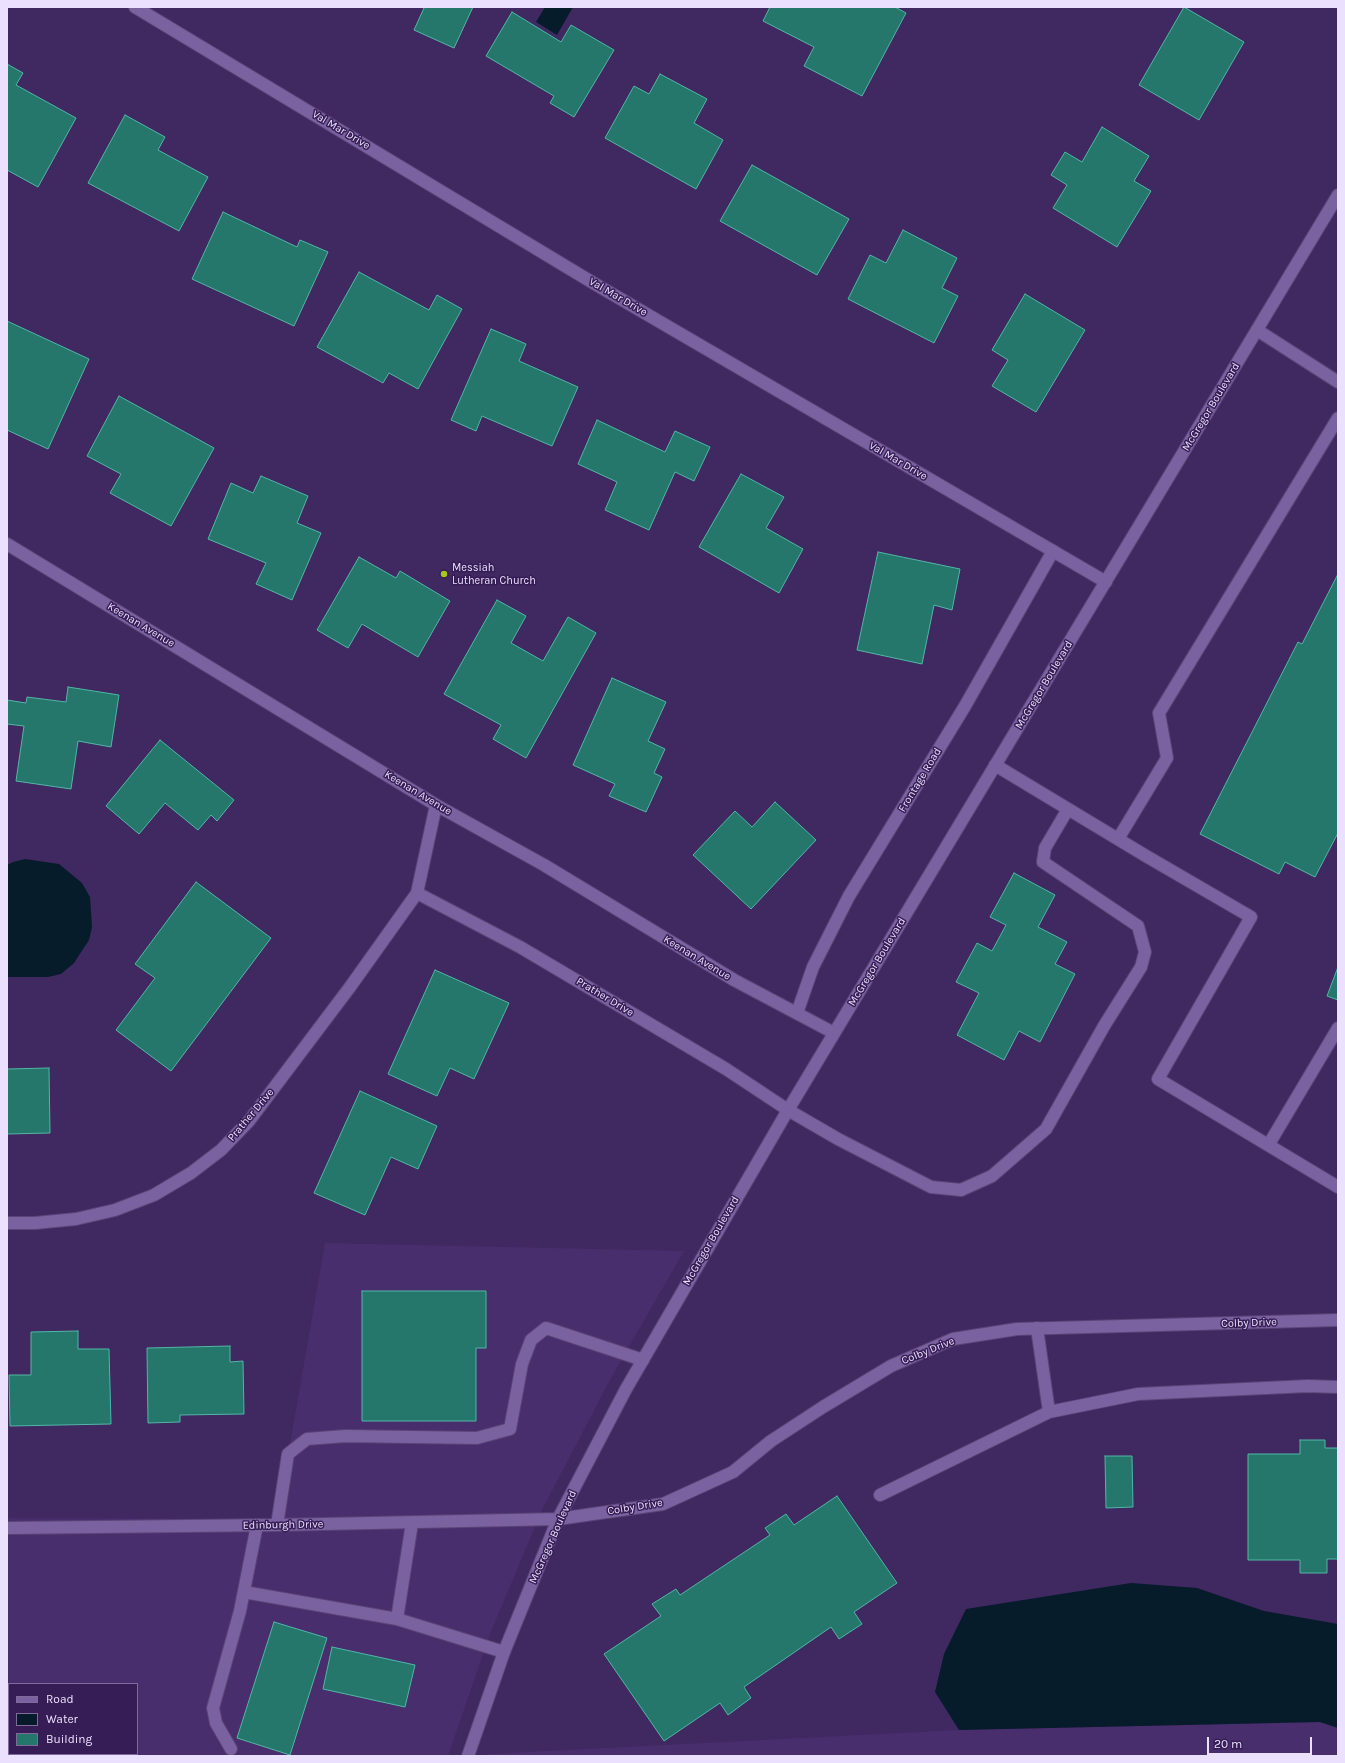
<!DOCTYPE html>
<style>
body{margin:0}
#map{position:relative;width:1345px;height:1763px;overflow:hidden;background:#402861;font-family:Karla,sans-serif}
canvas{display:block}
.frame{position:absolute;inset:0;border:8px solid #ebe1fe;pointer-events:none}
.legend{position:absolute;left:8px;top:1683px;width:130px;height:72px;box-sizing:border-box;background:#361d56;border:1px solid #7e6b99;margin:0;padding:5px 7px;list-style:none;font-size:12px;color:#ebe1fe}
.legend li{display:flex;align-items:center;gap:8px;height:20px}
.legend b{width:20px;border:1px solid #7e6b99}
.scale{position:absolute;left:1207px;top:1737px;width:105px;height:18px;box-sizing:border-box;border:2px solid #ebe1fe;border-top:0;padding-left:5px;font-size:12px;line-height:14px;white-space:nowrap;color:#ebe1fe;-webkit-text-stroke:3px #361d56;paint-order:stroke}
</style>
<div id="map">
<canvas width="1345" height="1763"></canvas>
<div class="frame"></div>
<ul class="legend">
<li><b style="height:5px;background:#7a62a1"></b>Road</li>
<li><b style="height:11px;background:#061c2b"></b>Water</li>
<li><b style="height:11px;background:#26776b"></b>Building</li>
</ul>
<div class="scale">20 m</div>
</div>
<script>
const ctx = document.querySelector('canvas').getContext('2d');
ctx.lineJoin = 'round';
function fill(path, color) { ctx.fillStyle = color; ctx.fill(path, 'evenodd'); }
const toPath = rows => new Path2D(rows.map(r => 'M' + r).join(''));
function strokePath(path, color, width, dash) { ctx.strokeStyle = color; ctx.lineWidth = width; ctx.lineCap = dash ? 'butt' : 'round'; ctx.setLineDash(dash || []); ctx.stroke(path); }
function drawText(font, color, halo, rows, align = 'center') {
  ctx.font = font + ' Karla,sans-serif'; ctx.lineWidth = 3; ctx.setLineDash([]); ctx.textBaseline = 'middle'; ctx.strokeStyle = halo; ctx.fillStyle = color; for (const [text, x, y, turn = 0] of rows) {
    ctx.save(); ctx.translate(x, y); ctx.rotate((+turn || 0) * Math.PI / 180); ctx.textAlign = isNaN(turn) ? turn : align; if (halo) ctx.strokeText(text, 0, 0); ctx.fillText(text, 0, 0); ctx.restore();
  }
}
fill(toPath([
 [325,1243,684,1251,611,1378,542,1510,490,1634,448,1756,7,1756,7,1518,277,1519],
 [9,1684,137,1684,137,1754,9,1754],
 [1320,1722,1338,1728,1338,1756,488,1756,488,1754,959,1730]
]), '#492e6e');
fill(toPath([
 [545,7,573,7,557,35,536,22],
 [25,859,59,864,82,883,90,897,92,927,89,940,74,963,61,974,48,977,7,977,7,865,13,862],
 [1131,1583,1197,1588,1264,1611,1338,1624,1338,1728,1320,1722,959,1730,935,1692,944,1654,966,1609]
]), '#061c2b');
const building = toPath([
 [422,7,473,7,454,48,414,30,424,8,422,7],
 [770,7,895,7,906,13,862,96,804,66,814,47,763,21,770,7],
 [1184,7,1244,42,1199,120,1139,85,1184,7],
 [512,12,561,42,571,25,614,50,574,117,550,103,554,96,486,56,512,12],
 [7,64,23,73,16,85,76,118,38,187,7,170,7,64],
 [660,74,707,99,694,123,723,140,696,189,605,138,634,86,649,94,660,74],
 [125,115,165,137,158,150,208,177,179,231,88,183,125,115],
 [1102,127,1149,156,1134,181,1151,191,1117,247,1053,208,1067,185,1051,175,1065,152,1082,162,1102,127],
 [752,165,849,219,817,275,720,221,752,165],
 [223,212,297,247,300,240,328,252,294,326,192,279,223,212],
 [903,230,957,258,942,288,958,296,934,343,848,299,870,255,886,263,903,230],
 [359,272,429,310,437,295,462,309,418,389,389,373,383,383,317,347,359,272],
 [1025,294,1085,330,1036,412,992,386,1008,360,992,350,1025,294],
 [7,321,89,359,48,449,7,430,7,321],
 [491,329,526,344,519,361,578,387,552,446,482,416,476,431,451,420,491,329],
 [119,396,214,448,171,526,110,493,121,474,87,456,119,396],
 [597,420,665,452,675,431,710,447,694,481,675,472,649,530,605,510,617,482,578,464,597,420],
 [741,474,784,497,766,528,803,549,779,593,699,547,741,474],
 [261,476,308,496,297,523,321,533,292,600,256,584,266,563,208,539,231,483,253,493,261,476],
 [878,552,960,569,952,610,934,605,922,664,857,650,878,552],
 [359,557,396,578,400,571,450,601,418,657,362,624,348,648,317,630,359,557],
 [1338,574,1338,833,1315,877,1285,862,1279,874,1200,834,1298,642,1302,644,1338,574],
 [497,600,526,616,511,643,543,661,568,617,596,633,526,758,493,739,501,725,444,694,497,600],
 [612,678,666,702,648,741,665,749,654,773,662,777,646,812,609,796,615,784,573,765,612,678],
 [68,687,119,695,111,747,78,741,71,789,16,781,24,726,7,724,7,700,26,703,27,697,66,702,68,687],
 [160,740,234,800,217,821,211,815,198,830,165,803,139,834,106,806,160,740],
 [775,802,816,840,751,909,693,855,735,811,752,827,775,802],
 [1014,873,1055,895,1038,927,1067,942,1055,964,1075,974,1040,1042,1019,1031,1004,1060,957,1035,979,993,956,982,977,943,992,951,1006,925,990,917,1014,873],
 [196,882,271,938,171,1071,116,1030,155,978,135,964,196,882],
 [1338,967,1338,1000,1327,996,1338,967],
 [435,970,509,1003,474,1079,450,1068,437,1096,388,1074,435,970],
 [49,1068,50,1133,7,1134,7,1069,49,1068],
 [360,1091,437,1126,418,1169,391,1157,365,1215,314,1193,360,1091],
 [362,1291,486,1291,486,1348,476,1348,476,1421,362,1421,362,1291],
 [78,1331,78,1349,109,1349,111,1424,10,1426,9,1375,31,1375,31,1332,78,1331],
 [230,1346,230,1362,243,1361,244,1414,180,1415,180,1422,148,1423,147,1348,230,1346],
 [1300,1440,1325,1440,1325,1448,1338,1448,1338,1559,1327,1559,1327,1573,1300,1573,1300,1560,1248,1560,1248,1454,1300,1454,1300,1440],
 [1105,1456,1132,1456,1133,1507,1106,1508,1105,1456],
 [837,1496,897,1583,854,1612,862,1624,839,1639,831,1627,744,1687,751,1698,728,1715,720,1703,664,1741,604,1654,661,1616,652,1604,676,1589,680,1595,770,1535,765,1528,786,1514,794,1525,837,1496],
 [274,1622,327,1638,290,1755,237,1738,274,1622],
 [332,1647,415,1665,405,1707,323,1689,332,1647]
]);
fill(building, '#26776b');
strokePath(building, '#51b7a6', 1);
const service = toPath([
 [1257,330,1338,382],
 [995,765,1146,856,1251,917,1158,1079,1338,1187],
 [1118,839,1167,758,1159,713,1338,418],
 [797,1013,813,967,849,896,965,706,1053,551],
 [788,1110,838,1139,931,1187,961,1190,992,1176,1046,1129,1104,1026,1141,967,1145,952,1138,926,1043,862,1045,848,1068,809],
 [1269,1144,1338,1028],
 [1049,1412,1138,1394,1308,1386,1338,1387],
 [880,1495,1049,1412,1037,1328],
 [412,1523,397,1619,504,1652],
 [277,1525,288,1454,307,1439,345,1436,477,1438,510,1429,522,1364,531,1340,546,1328,643,1360],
 [244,1592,397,1619],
 [231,1749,216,1723,213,1708,240,1611,257,1525]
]);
const minor = toPath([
 [135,7,595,284,1106,582],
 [7,544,436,805,544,865,734,980,834,1033],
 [417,893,520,947,726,1069,788,1110],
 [7,1223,35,1223,76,1219,115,1210,154,1195,191,1173,221,1150,249,1121,350,987,417,893,436,805],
 [7,1528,277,1525,558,1519,663,1504,733,1472,771,1441,823,1407,891,1366,953,1339,1017,1329,1338,1320]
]);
const secondary = toPath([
 [468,1756,504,1652,558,1519,626,1389,788,1110,1338,195]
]);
strokePath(service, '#5a4475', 14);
strokePath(minor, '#5a4475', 14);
strokePath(secondary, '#5a4475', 14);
strokePath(service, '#7a62a1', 12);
strokePath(minor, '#7a62a1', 12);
strokePath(secondary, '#7a62a1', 12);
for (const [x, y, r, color] of [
 [444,574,4,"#a7c71e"]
]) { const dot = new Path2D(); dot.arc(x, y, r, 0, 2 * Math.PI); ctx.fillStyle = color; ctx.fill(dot); strokePath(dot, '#361d56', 1.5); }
drawText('11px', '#ebe1fe', '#361d56', [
 ["Val Mar Drive",341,130,31],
 ["Val Mar Drive",618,297,30],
 ["McGregor Boulevard",1211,407,-59],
 ["Val Mar Drive",898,461,30],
 ["Keenan Avenue",141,625,31],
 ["McGregor Boulevard",1044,685,-59],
 ["Frontage Road",920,780,-59],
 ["Keenan Avenue",418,793,31],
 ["Keenan Avenue",697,958,31],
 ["McGregor Boulevard",877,962,-59],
 ["Prather Drive",605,997,31],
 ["Prather Drive",251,1115,-50],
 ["McGregor Boulevard",711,1241,-60],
 ["Colby Drive",1249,1323,-2],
 ["Colby Drive",928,1351,-22],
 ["Colby Drive",635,1507,-9],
 ["Edinburgh Drive",283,1525,-1],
 ["McGregor Boulevard",553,1537,-66]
]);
drawText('11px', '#ebe1fe', '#361d56', [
 ["Messiah",452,568],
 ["Lutheran Church",452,581]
], 'left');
</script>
